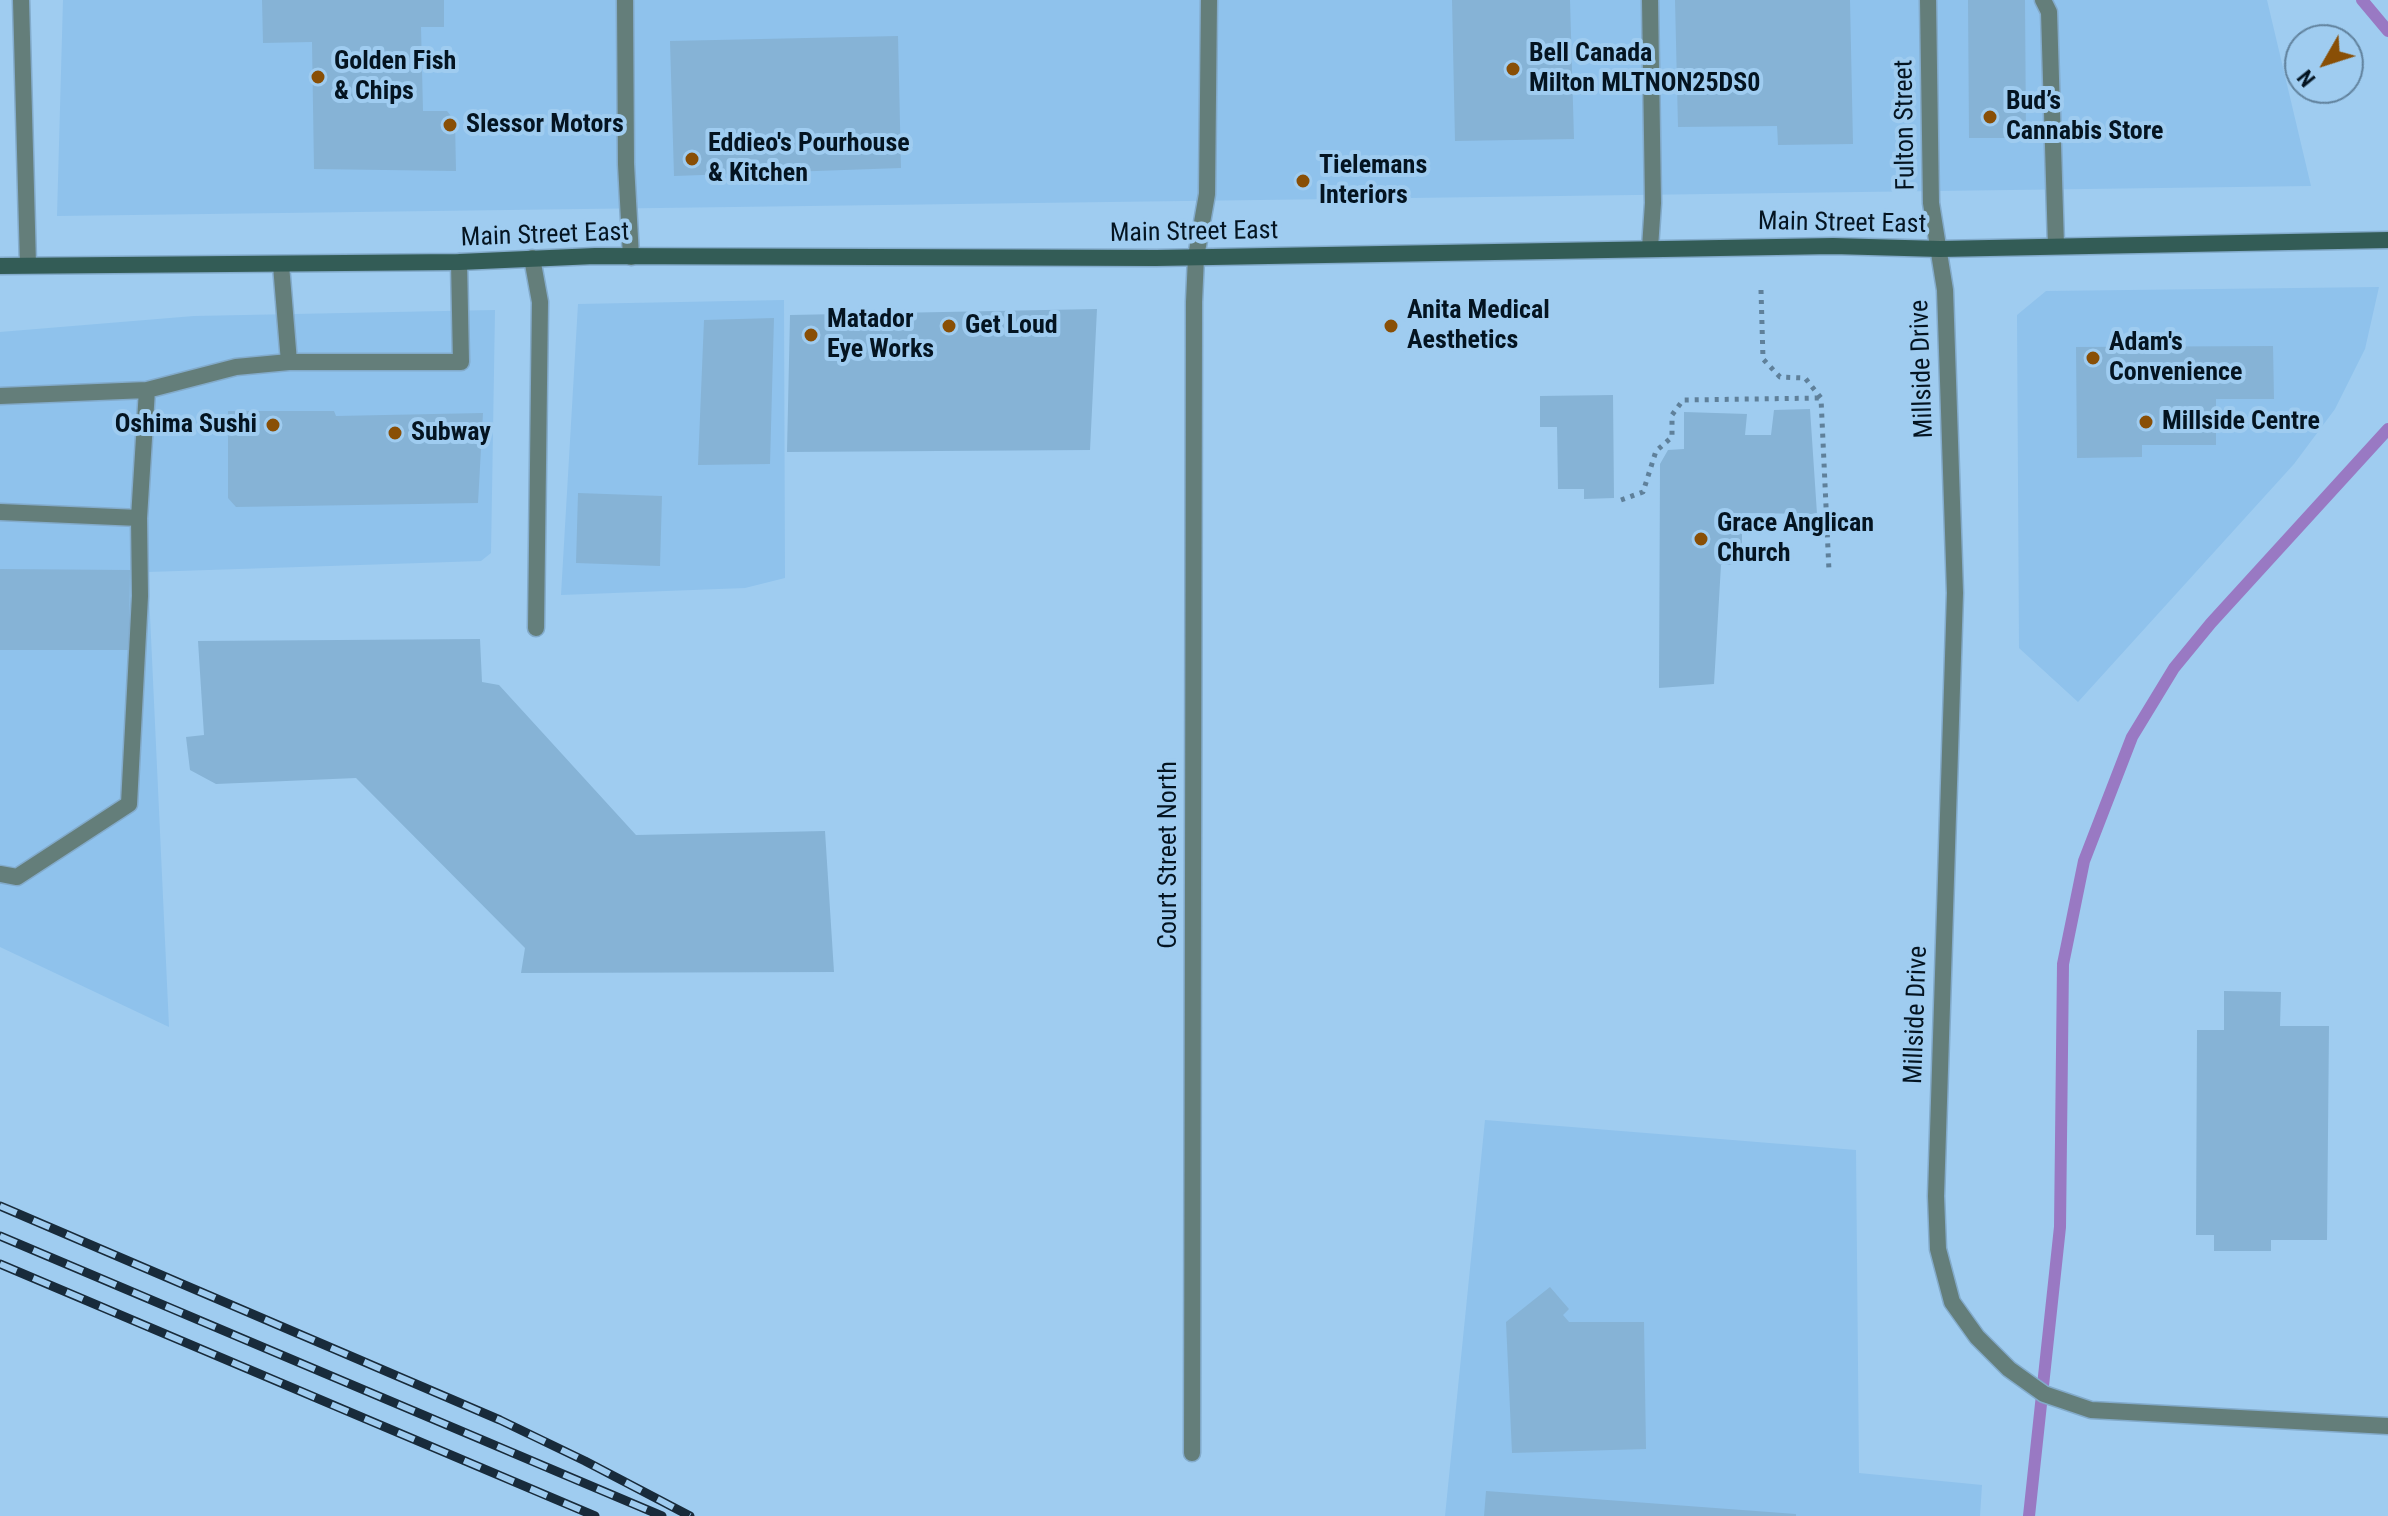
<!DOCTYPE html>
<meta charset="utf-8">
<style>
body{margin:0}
#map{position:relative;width:2388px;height:1516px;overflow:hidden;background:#9fccf0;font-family:"Roboto Condensed",sans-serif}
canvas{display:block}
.north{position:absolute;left:2284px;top:24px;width:80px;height:80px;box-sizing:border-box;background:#9fccf0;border:2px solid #61829d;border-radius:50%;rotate:231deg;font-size:22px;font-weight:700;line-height:32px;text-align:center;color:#041421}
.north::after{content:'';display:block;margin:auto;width:28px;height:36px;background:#894f06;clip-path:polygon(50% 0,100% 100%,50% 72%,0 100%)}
</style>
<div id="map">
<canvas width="2388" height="1516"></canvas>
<div class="north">N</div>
</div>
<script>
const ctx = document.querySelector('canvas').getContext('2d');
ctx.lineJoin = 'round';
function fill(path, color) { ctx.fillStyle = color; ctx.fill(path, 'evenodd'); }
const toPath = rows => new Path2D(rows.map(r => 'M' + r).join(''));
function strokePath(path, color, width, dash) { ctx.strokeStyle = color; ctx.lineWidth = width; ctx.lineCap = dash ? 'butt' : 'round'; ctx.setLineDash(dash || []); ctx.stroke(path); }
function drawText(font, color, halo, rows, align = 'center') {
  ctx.font = font + ' "Roboto Condensed",sans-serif'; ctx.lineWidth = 8; ctx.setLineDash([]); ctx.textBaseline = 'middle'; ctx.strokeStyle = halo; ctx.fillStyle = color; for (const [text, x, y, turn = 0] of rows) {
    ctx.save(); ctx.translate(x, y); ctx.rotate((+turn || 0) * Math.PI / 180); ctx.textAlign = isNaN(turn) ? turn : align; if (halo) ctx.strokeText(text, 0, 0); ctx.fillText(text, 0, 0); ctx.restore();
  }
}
fill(toPath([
 [63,0,2267,0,2311,186,57,216],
 [2379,287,2365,349,2335,409,2294,464,2078,702,2019,648,2017,315,2046,291],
 [784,300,785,578,745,588,561,595,578,304],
 [495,310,491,553,481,561,148,572,169,1027,0,947,0,332,194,316],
 [1485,1120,1856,1150,1859,1473,1982,1485,1980,1516,1445,1516]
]), '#8fc2ec');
strokePath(toPath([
 [2362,0,2388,31],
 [2029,1516,2060,1227,2063,964,2084,861,2132,737,2174,668,2211,623,2388,429]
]), '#9979c3', 12);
fill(toPath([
 [262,0,444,0,444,27,421,27,423,111,447,111,455,121,456,171,314,169,312,42,263,43],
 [1452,0,1570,0,1574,139,1455,141],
 [1675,0,1850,0,1853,144,1778,145,1777,126,1678,127],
 [1968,0,2025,0,2026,138,1969,138],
 [898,36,901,168,674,176,670,41],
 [1097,309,1090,450,787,452,790,315],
 [774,318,770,464,698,465,704,320],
 [2273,346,2274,399,2216,399,2216,445,2142,445,2142,457,2077,458,2076,347],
 [1613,395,1614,498,1584,499,1584,489,1558,489,1557,427,1540,427,1540,396],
 [1810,409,1817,514,1742,513,1742,564,1721,565,1714,684,1659,688,1660,464,1668,450,1684,449,1684,412,1747,414,1745,435,1771,435,1774,410],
 [228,411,334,411,336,416,483,413,478,503,236,507,228,498],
 [578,493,662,496,660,566,576,563],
 [0,569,130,570,129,650,0,650],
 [480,639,482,682,499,685,636,835,825,831,834,972,521,973,525,948,356,778,216,784,190,770,186,737,204,735,198,641],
 [2224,991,2281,992,2280,1026,2329,1026,2327,1240,2271,1240,2271,1251,2214,1251,2214,1235,2196,1235,2197,1030,2224,1030],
 [1550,1287,1569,1309,1563,1315,1569,1322,1644,1322,1646,1449,1512,1453,1506,1322],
 [1486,1491,1796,1514,1796,1516,1484,1516]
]), '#86b3d6');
const service = toPath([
 [1650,0,1653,203,1650,248],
 [2043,0,2049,12,2056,246],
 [532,258,540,302,536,628],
 [281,265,289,362],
 [0,396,147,390],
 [0,512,139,518],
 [0,874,17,877,129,804,140,596,139,518,147,390,236,367,289,362,461,362,459,262]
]);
const minor = toPath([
 [21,0,28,265],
 [625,0,626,164,631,257],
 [1928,0,1931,203,1945,290,1955,593,1936,1196,1938,1249,1952,1302,1977,1337,2009,1369,2044,1394,2091,1410,2388,1426],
 [1192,1453,1194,302,1196,257,1207,194,1209,0]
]);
const secondary = toPath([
 [0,266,459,262,595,256,1156,258,1833,246,1940,249,2388,240]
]);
strokePath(service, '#83abcb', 19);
strokePath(minor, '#83abcb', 19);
strokePath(secondary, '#83abcb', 19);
strokePath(toPath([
 [1761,290,1763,359,1780,377,1805,378,1821,398,1829,571],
 [1621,500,1643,492,1656,451,1672,437,1672,415,1683,400,1821,398]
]), '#5f809a', 5, [4, 6]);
strokePath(service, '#647e7a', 16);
strokePath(minor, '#647e7a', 16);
strokePath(secondary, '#335c56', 16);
const rail = toPath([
 [0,1206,500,1420,585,1461,690,1516],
 [0,1236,662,1516],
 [0,1264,595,1516]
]);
strokePath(rail, '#182b3b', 9);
strokePath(rail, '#9fccf0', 6, [18]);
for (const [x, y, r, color] of [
 [1513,69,8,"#894f06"],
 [318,77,8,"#894f06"],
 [1990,117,8,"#894f06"],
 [450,125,8,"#894f06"],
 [692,159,8,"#894f06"],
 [1303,181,8,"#894f06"],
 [949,326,8,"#894f06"],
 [1391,326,8,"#894f06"],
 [811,335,8,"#894f06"],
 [2093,358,8,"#894f06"],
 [2146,422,8,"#894f06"],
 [273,425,8,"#894f06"],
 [395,433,8,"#894f06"],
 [1701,539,8,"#894f06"]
]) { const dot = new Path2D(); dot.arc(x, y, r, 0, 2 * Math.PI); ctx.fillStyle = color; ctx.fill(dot); strokePath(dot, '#9fccf0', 3); }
drawText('bold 26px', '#041421', '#9fccf0', [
 ["Bell Canada",1529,54],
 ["Milton MLTNON25DS0",1529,84],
 ["Golden Fish",334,62],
 ["& Chips",334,92],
 ["Bud’s",2006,102],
 ["Cannabis Store",2006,132],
 ["Slessor Motors",466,125],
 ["Eddieo's Pourhouse",708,144],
 ["& Kitchen",708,174],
 ["Tielemans",1319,166],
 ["Interiors",1319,196],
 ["Anita Medical",1407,311],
 ["Aesthetics",1407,341],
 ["Matador",827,320],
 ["Eye Works",827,350],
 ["Get Loud",965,326],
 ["Adam's",2109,343],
 ["Convenience",2109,373],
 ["Millside Centre",2162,422],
 ["Oshima Sushi",257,425,"right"],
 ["Subway",411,433],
 ["Grace Anglican",1717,524],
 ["Church",1717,554]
], 'left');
drawText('26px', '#041421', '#9fccf0', [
 ["Fulton Street",1906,125,-91],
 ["Main Street East",1842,224,1],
 ["Main Street East",1194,233,-1],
 ["Main Street East",545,236,-2],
 ["Millside Drive",1923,369,-92],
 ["Court Street North",1169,855,-90],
 ["Millside Drive",1917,1015,-88]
]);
</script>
